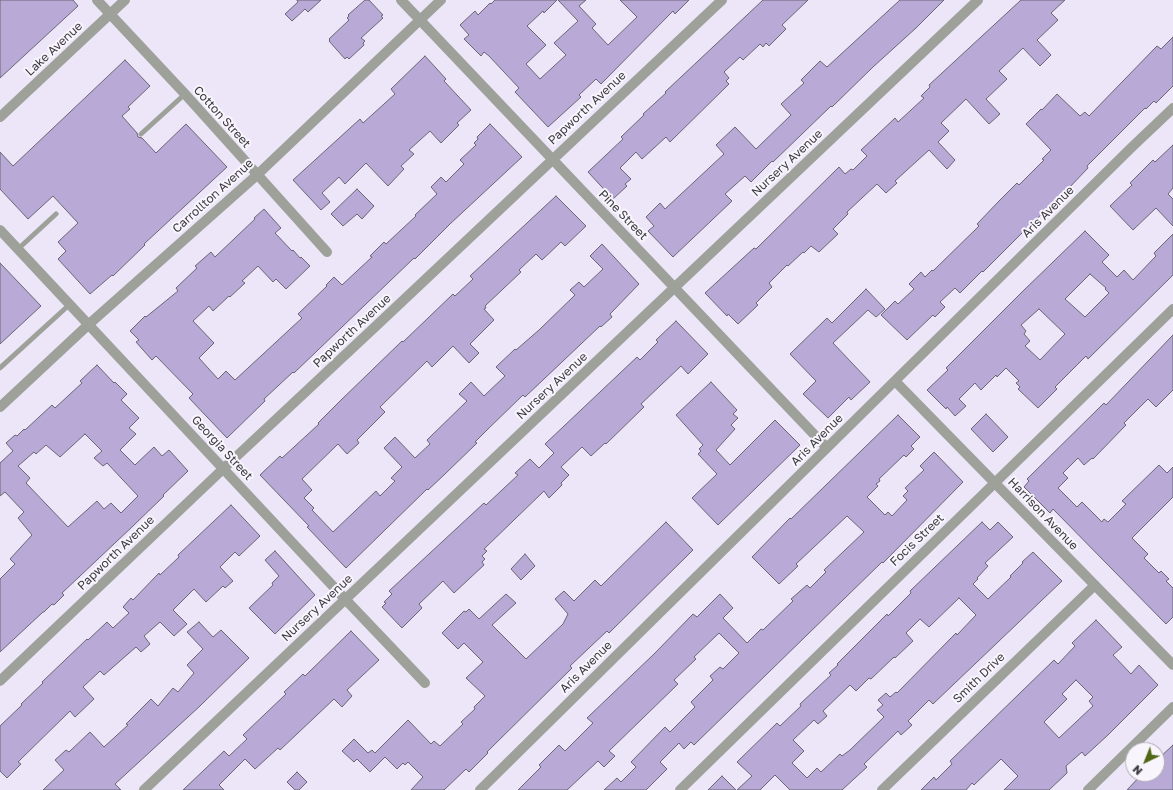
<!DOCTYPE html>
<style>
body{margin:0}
#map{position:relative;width:1173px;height:790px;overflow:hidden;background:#ece6f8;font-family:"Golos Text",sans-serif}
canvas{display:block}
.north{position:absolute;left:1125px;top:742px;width:40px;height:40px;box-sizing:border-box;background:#f8f5fc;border:1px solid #adaab1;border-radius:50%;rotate:223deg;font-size:11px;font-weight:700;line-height:16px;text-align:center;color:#3c3a41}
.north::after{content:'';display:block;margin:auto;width:14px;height:18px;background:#506715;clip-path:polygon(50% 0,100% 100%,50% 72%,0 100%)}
</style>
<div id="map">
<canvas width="1173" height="790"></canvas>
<div class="north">N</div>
</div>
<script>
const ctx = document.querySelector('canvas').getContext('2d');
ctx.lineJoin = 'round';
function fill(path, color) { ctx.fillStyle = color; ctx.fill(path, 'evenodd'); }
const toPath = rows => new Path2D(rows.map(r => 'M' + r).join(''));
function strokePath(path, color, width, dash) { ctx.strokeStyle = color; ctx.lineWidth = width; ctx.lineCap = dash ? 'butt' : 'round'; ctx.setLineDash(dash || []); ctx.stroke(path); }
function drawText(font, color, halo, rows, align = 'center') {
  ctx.font = font + ' "Golos Text",sans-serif'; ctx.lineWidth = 4; ctx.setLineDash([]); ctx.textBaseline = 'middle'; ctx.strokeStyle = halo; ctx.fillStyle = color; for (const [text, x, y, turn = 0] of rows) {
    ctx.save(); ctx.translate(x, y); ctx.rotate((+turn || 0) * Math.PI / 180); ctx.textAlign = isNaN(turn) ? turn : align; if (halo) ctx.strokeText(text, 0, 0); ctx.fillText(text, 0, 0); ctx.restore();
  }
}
const building = toPath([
 [0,0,73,0,78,6,0,78,0,0],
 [297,0,321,0,308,12,305,9,292,21,285,14,298,2,297,0],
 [365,0,369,0,383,15,381,16,383,18,361,38,365,41,363,43,364,45,349,59,347,57,345,59,329,41,330,40,329,39,349,20,347,18,349,16,348,15,365,0],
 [495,0,557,0,544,13,543,11,527,26,546,45,526,64,540,79,566,55,554,43,578,21,558,0,586,0,579,6,596,24,592,28,608,45,637,17,620,0,689,0,675,14,673,11,601,84,596,79,579,95,581,97,548,127,515,92,519,88,489,56,484,52,481,56,464,39,469,35,460,25,475,11,478,15,490,3,491,4,495,0],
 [763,0,808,0,782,25,786,29,769,46,766,43,763,47,760,44,743,60,740,57,724,72,729,78,726,81,729,84,670,142,666,137,642,159,636,152,620,168,631,179,625,184,627,186,613,199,588,172,623,139,621,137,644,115,643,114,666,93,665,92,763,0],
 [900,0,944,0,916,28,873,67,832,107,831,106,773,162,772,161,751,182,745,176,725,194,732,201,673,257,648,231,654,226,646,217,660,203,665,209,724,154,716,145,735,127,756,149,791,115,781,104,804,83,801,80,820,61,827,67,900,0],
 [1021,0,1065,0,1051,13,1058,20,1037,40,1051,55,1040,66,1023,48,999,71,1007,79,986,99,1000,114,989,124,966,99,941,123,949,131,938,142,955,160,947,169,929,150,895,181,897,183,886,193,877,184,847,212,848,214,833,229,838,234,819,252,811,246,804,253,803,252,788,266,787,265,769,283,772,287,756,303,758,305,738,324,728,314,727,316,705,293,754,248,756,249,839,167,845,174,851,169,853,170,867,156,861,150,876,136,895,118,898,122,924,98,921,96,930,87,929,85,1021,0],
 [1173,37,1173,86,1156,103,1154,101,1146,109,1145,108,1087,166,1088,168,1067,190,1022,233,983,272,982,271,960,293,955,288,940,302,945,307,935,317,933,315,907,340,881,315,895,301,898,304,914,289,909,284,921,272,925,277,932,270,933,271,979,226,977,224,999,201,1017,183,1019,185,1044,160,1042,159,1051,150,1026,124,1041,109,1042,110,1057,94,1080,116,1085,112,1089,116,1157,46,1161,49,1173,37],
 [425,56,446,79,444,81,471,110,457,123,459,125,441,143,430,131,409,150,414,154,401,166,404,169,388,186,366,163,345,184,339,177,322,193,330,202,321,210,293,180,360,119,363,123,395,94,391,89,425,56],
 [125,60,150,86,128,107,130,109,122,116,137,133,138,137,142,138,156,153,186,124,227,167,144,244,145,245,113,276,112,275,90,294,58,259,66,251,58,242,78,223,53,196,28,219,0,189,0,152,13,166,125,60],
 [490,124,522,157,450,224,415,259,414,258,294,373,293,372,264,399,265,401,227,438,189,398,193,394,156,356,152,360,136,342,139,340,130,331,145,316,146,317,178,291,176,288,197,268,195,266,211,252,215,257,255,219,254,218,264,209,281,228,275,233,292,251,293,250,300,258,301,257,310,266,286,289,276,279,273,282,258,266,242,281,245,283,230,297,229,296,213,311,209,306,193,321,214,343,199,358,218,379,226,371,235,380,302,318,298,314,327,286,326,285,334,277,342,285,372,257,370,256,384,242,386,244,416,216,415,215,437,194,431,187,441,177,446,182,464,164,460,160,476,145,474,143,478,139,477,137,490,124],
 [1173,145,1173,188,1168,194,1173,199,1173,226,1156,208,1133,230,1110,206,1132,185,1130,183,1153,160,1155,162,1173,145],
 [357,189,374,206,362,219,357,214,343,226,331,214,357,189],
 [556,196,586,226,565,246,561,242,542,260,536,254,519,270,521,272,485,306,486,308,484,309,494,320,470,344,479,353,469,363,453,346,432,367,427,361,380,407,385,412,357,440,359,443,347,454,338,444,302,479,312,490,304,498,314,508,312,510,333,532,376,491,380,496,395,481,391,478,402,467,384,448,395,437,415,458,430,444,427,440,467,401,459,394,471,382,484,396,505,376,496,367,515,349,516,350,539,330,575,295,570,290,579,282,584,287,603,269,590,256,602,244,639,284,610,314,612,317,601,327,600,326,525,397,523,395,487,430,475,442,477,443,445,474,428,490,427,489,346,568,307,527,309,526,260,475,280,456,282,458,319,424,318,423,339,402,402,341,403,342,453,294,455,296,473,279,470,276,556,196],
 [1085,231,1109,255,1102,262,1117,277,1124,270,1133,280,1156,256,1154,253,1173,234,1173,275,1088,359,1086,356,1055,387,1057,389,1038,408,1018,389,1020,387,1016,383,1019,381,1006,368,997,377,996,375,981,390,975,383,959,399,966,406,955,416,947,407,946,409,927,390,948,370,946,368,1022,292,1085,231],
 [1090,274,1106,288,1105,289,1109,293,1085,317,1065,299,1090,274],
 [1039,309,1065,334,1040,360,1025,346,1030,341,1024,334,1026,331,1021,325,1039,309],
 [0,263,41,306,0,344,0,263],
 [866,289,885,309,876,317,868,310,833,343,870,382,851,400,849,397,828,418,803,394,816,381,790,354,827,318,832,323,866,289],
 [676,321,708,354,688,374,681,366,641,404,644,407,606,444,605,443,591,456,582,447,561,467,569,475,561,483,562,485,549,498,544,491,484,549,487,551,482,556,485,559,482,562,484,565,454,593,443,581,419,604,422,608,402,628,382,607,386,603,384,602,392,594,389,591,484,503,486,505,518,475,515,473,530,459,539,468,554,453,545,444,637,357,640,360,658,342,656,340,676,321],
 [1173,335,1173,390,1156,407,1148,399,1124,423,1126,425,1093,459,1092,458,1084,465,1078,458,1063,473,1068,478,1058,488,1077,507,1082,502,1102,522,1104,519,1108,522,1126,504,1122,501,1159,465,1167,473,1173,467,1173,497,1132,538,1148,554,1144,558,1159,573,1161,571,1169,579,1166,581,1173,588,1173,617,1166,624,1053,509,1050,513,1024,487,1029,481,1027,479,1104,403,1106,405,1173,335],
 [97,365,114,383,115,382,127,394,121,400,139,418,129,428,136,434,120,450,135,465,154,447,162,456,169,450,188,471,163,495,164,496,133,526,62,593,64,595,54,605,52,604,44,612,43,612,0,652,0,579,15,564,10,559,32,535,18,518,24,512,5,492,0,496,0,463,13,451,6,443,15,435,17,436,24,429,25,430,52,405,55,408,82,383,80,381,97,365],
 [85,434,102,451,94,458,103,466,107,463,138,496,121,513,111,503,104,509,97,501,68,527,26,483,30,478,18,466,34,452,36,454,46,445,60,457,85,434],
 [711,382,737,410,733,414,738,418,731,425,735,429,716,450,730,465,775,420,800,445,718,525,692,498,717,474,698,454,701,451,699,449,703,445,676,415,711,382],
 [986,414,1008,437,993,452,971,429,986,414],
 [898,415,920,437,911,446,914,449,906,457,904,455,879,479,880,481,876,484,878,486,867,497,885,515,888,512,892,516,907,500,903,496,908,491,905,488,924,470,920,466,934,452,963,482,883,563,882,562,694,745,691,742,684,749,679,743,660,762,667,769,646,790,604,790,617,778,621,782,636,767,631,762,665,727,670,732,695,707,691,702,713,680,710,676,720,667,723,669,739,653,719,633,694,657,696,659,674,680,678,684,609,751,615,756,604,767,598,761,567,790,518,790,541,767,539,765,559,745,565,751,593,723,587,718,654,654,693,614,697,617,720,594,733,608,723,618,747,643,761,629,763,630,793,601,791,599,807,585,810,588,826,572,824,570,864,532,847,516,796,564,798,566,779,584,752,557,790,518,791,519,898,415],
 [231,505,260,536,239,556,235,552,220,567,233,581,225,588,223,586,206,602,194,589,173,610,187,624,174,636,160,622,144,636,150,644,141,652,136,647,104,675,100,671,83,687,94,699,75,717,70,711,18,762,21,764,7,778,0,771,0,726,22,705,21,704,43,683,42,682,87,639,88,640,107,622,113,628,129,613,123,607,131,598,133,600,159,573,160,575,179,557,178,555,231,505],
 [666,522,693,550,609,633,607,631,570,666,572,668,487,752,488,753,469,772,466,769,444,790,411,790,423,777,408,762,405,765,403,763,397,769,385,757,370,772,357,759,354,762,342,751,354,739,368,753,372,750,375,753,408,720,431,744,434,741,440,746,463,724,461,722,475,709,474,707,485,696,466,678,483,662,464,643,458,649,442,633,464,611,466,612,469,609,479,619,506,594,516,603,492,625,526,659,563,624,568,614,555,599,564,591,574,601,595,580,601,586,666,522],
 [982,522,990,530,998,522,1013,537,985,563,988,566,977,578,978,579,973,584,988,599,1011,577,1010,576,1023,563,1022,562,1033,552,1062,581,933,704,929,700,908,721,912,725,901,735,898,731,864,764,867,767,842,790,790,790,775,775,760,790,737,790,752,776,737,762,777,723,780,726,801,706,800,704,831,675,829,673,838,665,837,664,887,614,888,616,911,593,910,591,982,522],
 [959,598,976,615,957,635,956,633,897,693,896,692,890,697,886,693,878,700,883,705,877,710,884,717,850,750,842,756,840,754,821,772,817,768,807,778,792,763,804,751,793,740,814,720,818,724,827,716,823,711,850,685,856,691,869,678,871,679,894,657,895,658,913,641,906,633,920,619,929,627,959,598],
 [275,551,315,595,275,634,249,608,273,585,272,583,279,576,265,560,275,551],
 [525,554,535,566,521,580,511,569,525,554],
 [1096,620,1122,647,1113,655,1131,674,1139,665,1158,685,1108,735,1085,756,1082,752,1066,766,1067,773,1049,790,1004,790,1018,776,1001,759,974,785,972,783,966,790,921,790,934,777,936,780,952,764,950,761,1054,660,1058,664,1075,646,1072,643,1096,620],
 [1076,680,1093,697,1089,701,1093,706,1059,738,1044,722,1067,699,1062,694,1076,680],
 [199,622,213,637,221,630,249,658,200,706,115,784,121,790,43,790,64,770,55,760,66,750,69,752,90,732,104,747,128,725,126,724,151,699,158,706,173,688,178,692,194,673,187,665,203,649,187,632,199,622],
 [351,631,379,660,347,690,352,696,342,707,334,699,280,750,278,748,255,769,245,759,219,785,224,790,183,790,224,751,229,756,247,739,243,735,286,694,284,692,303,674,305,676,351,631],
 [1173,745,1173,790,1127,790,1142,774,1157,774,1157,760,1173,745],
 [297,772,307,782,299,790,295,790,287,782,297,772],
 [722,776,736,790,708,790,722,776]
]);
fill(building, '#b8a9d7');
strokePath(building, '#6a6674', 1);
strokePath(toPath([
 [141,134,185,94],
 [18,249,56,214],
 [0,368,69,305]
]), '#9ea19a', 5);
strokePath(toPath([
 [97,0,185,94,327,252],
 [401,0,827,448],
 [0,230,345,599,425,683],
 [895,381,1173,665],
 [0,407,88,325,257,175,441,0],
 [0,681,223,469,376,326,722,0],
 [144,790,978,0],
 [480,790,1132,147,1173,108],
 [680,790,1173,309],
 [882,790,1095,585],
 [1088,790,1173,707]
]), '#9ea19a', 10);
strokePath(toPath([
 [0,117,125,0]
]), '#9ea19a', 10);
drawText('12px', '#3c3a41', '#f8f5fc', [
 ["Lake Avenue",54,49,-43],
 ["Papworth Avenue",587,108,-43],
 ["Cotton Street",222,117,48],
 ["Nursery Avenue",787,163,-43],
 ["Carrollton Avenue",213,196,-42],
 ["Aris Avenue",1048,212,-45],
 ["Pine Street",623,215,46],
 ["Papworth Avenue",352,331,-43],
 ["Nursery Avenue",552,386,-43],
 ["Aris Avenue",817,440,-45],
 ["Georgia Street",222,448,47],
 ["Harrison Avenue",1043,514,46],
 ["Focis Street",917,540,-44],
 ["Papworth Avenue",116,553,-44],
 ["Nursery Avenue",317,608,-43],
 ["Aris Avenue",586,667,-45],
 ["Smith Drive",979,678,-44]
]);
</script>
